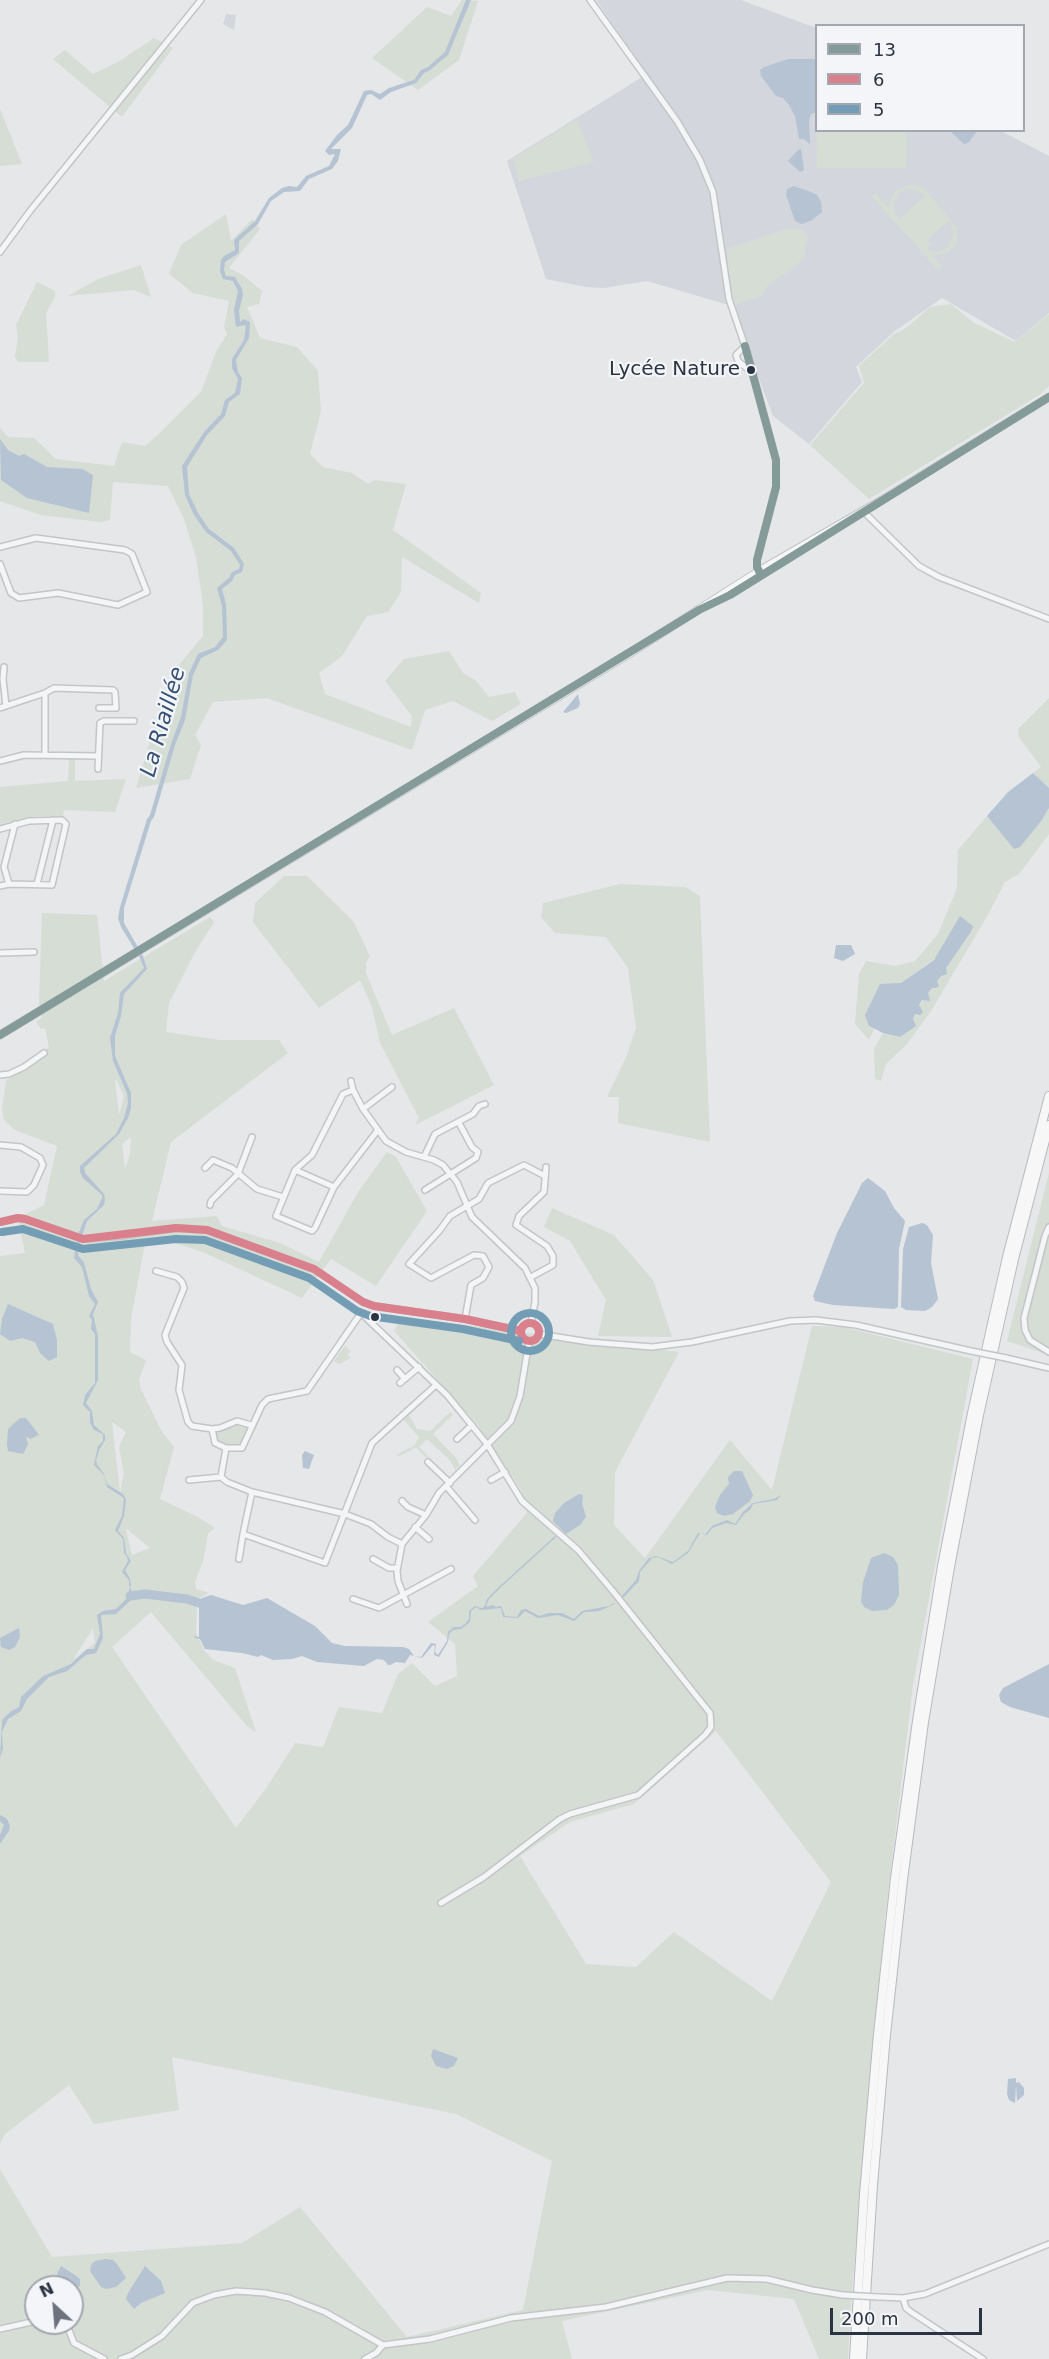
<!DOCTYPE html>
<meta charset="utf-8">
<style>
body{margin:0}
#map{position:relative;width:1049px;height:2359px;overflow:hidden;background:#e5e7e9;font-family:"DejaVu Sans",sans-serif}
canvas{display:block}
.legend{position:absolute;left:815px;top:24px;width:210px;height:108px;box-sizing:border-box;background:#f3f5f8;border:2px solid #a3a8b0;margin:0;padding:8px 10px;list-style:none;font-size:18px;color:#2b3443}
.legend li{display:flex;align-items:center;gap:12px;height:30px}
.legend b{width:30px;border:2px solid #a3a8b0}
.north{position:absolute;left:24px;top:2275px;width:60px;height:60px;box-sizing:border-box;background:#f3f5f8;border:2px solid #a3a8b0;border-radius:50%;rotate:334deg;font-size:16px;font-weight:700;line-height:24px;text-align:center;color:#2b3443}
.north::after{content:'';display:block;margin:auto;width:21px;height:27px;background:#6c737d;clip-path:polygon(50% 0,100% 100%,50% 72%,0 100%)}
.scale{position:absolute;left:830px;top:2308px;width:152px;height:27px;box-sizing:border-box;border:3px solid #2b3443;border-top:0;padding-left:8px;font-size:18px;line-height:21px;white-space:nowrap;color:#2b3443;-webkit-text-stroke:4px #f3f5f8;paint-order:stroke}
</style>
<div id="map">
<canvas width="1049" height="2359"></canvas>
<ul class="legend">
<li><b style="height:8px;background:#849b99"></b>13</li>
<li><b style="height:8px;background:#da808d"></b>6</li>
<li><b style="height:8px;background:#739db4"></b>5</li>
</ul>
<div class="north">N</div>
<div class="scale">200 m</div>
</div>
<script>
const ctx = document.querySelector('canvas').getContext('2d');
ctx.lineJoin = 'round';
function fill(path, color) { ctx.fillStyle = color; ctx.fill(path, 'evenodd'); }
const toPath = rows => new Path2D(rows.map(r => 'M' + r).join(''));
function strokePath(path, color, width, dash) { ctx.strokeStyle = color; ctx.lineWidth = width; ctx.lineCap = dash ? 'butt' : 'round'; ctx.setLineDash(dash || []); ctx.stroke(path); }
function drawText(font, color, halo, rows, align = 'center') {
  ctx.font = font + ' "DejaVu Sans",sans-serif'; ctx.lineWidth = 4.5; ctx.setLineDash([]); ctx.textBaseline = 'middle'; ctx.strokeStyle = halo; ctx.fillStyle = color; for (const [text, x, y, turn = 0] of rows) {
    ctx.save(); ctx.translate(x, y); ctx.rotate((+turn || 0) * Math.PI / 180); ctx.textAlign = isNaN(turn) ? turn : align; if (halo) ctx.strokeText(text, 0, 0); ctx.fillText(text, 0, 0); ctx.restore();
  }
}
fill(toPath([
 [596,0,741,0,816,28,816,130,1001,131,1049,156,1049,313,1016,341,942,298,895,331,856,367,862,382,809,444,773,416,732,306,647,281,604,288,586,287,546,279,507,161,647,74],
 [226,14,236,15,234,30,223,24]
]), '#d3d6dc');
fill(toPath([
 [462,0,478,1,459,60,418,90,372,58,427,7,451,16],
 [154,38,173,48,122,117,53,59,65,50,93,74,118,62],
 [0,109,22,164,0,166],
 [816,117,816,130,907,131,906,168,817,168],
 [577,119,594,162,519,181,513,159],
 [911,184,924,188,957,228,957,242,953,248,947,253,933,256,942,266,938,270,872,197,875,193,888,206,896,191],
 [906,189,915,189,925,195,899,219,894,213,894,201,901,192],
 [949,221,954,233,949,246,939,252,927,249,931,244,927,240],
 [226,214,231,241,252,219,260,229,229,268,244,276,262,291,259,304,247,307,260,338,297,347,318,371,321,411,310,454,323,467,352,473,368,484,375,480,406,484,393,530,481,593,479,603,402,557,401,592,388,612,367,616,342,656,319,673,325,694,411,727,412,716,385,681,404,659,449,651,463,673,475,680,489,697,515,692,521,704,492,721,453,701,425,710,412,750,267,698,213,702,195,735,201,745,190,779,136,788,163,699,179,665,203,636,203,605,196,557,184,519,168,486,113,482,110,520,101,522,41,515,0,501,0,428,8,437,34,438,56,459,114,466,122,442,145,446,159,434,201,392,216,352,227,334,224,327,229,301,193,293,169,274,181,245],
 [790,228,803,230,809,238,805,246,805,257,790,271,768,285,762,296,734,305,728,284,727,249],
 [141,265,151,297,133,290,68,296,98,279],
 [37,282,55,291,55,297,46,313,49,362,18,362,15,356,18,338,16,325],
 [951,304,974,323,1015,342,1049,314,1049,386,1039,395,869,499,810,445,864,383,859,366,894,334,906,328,930,307],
 [1049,698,1049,788,1033,773,1041,767,1019,737,1018,729],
 [69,759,75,759,75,781,126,779,115,812,64,810,63,816,36,816,0,824,0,787,68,781],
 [1049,808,1049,834,1019,874,1005,882,989,913,931,1011,907,1044,886,1064,881,1081,875,1079,874,1049,883,1033,900,1037,909,1029,919,1006,971,932,901,983,869,1026,874,1029,869,1040,855,1024,859,974,866,961,896,966,915,961,938,934,957,888,958,850,987,816,1015,849,1042,820],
 [284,876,307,876,353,921,370,956,366,963,366,973,392,1035,454,1008,494,1085,415,1125,419,1118,380,1043,372,1007,360,980,319,1008,253,922,255,903],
 [620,884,685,887,700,896,710,1142,618,1123,619,1097,607,1097,627,1055,636,1028,628,968,606,937,555,933,541,917,543,903],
 [42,913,97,915,104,981,210,917,214,922,194,954,169,1003,166,1032,220,1040,279,1040,288,1053,171,1142,152,1221,217,1216,222,1226,280,1243,319,1262,358,1192,387,1152,396,1157,427,1211,376,1286,331,1259,302,1298,205,1253,169,1241,146,1239,131,1318,130,1352,146,1360,139,1380,141,1389,162,1432,174,1447,160,1499,196,1516,215,1528,208,1533,204,1558,195,1582,196,1589,209,1593,201,1597,197,1603,196,1633,204,1650,213,1660,235,1668,256,1732,247,1726,151,1612,112,1647,236,1828,267,1787,295,1743,323,1747,339,1707,382,1713,398,1674,412,1663,435,1686,457,1676,455,1644,428,1622,478,1586,473,1576,527,1513,521,1490,477,1424,394,1331,402,1317,679,1352,615,1472,614,1525,645,1558,730,1440,772,1490,812,1326,843,1327,973,1359,913,1685,885,1918,851,2301,848,2359,819,2359,794,2299,708,2290,562,2321,572,2359,0,2359,0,2169,52,2257,242,2243,300,2207,407,2337,523,2310,552,2161,456,2114,172,2057,179,2110,94,2124,69,2085,5,2134,0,2144,0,1256,25,1253,18,1218,44,1205,57,1146,15,1130,4,1120,2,1109,6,1081,49,1047,45,1028,41,1029,36,1022,42,1018,39,1003],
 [116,1079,124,1096,119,1116,115,1080],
 [131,1137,130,1154,125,1169,122,1144],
 [112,1422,126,1432,119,1447,124,1473,120,1493],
 [126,1529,127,1529,150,1548,132,1555],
 [93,1628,95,1643,74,1659,74,1658],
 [716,1731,831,1882,772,2001,674,1932,636,1967,586,1964,520,1856,570,1822,634,1804],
 [36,2287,72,2287,72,2323,36,2323],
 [1049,1173,1049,1355,1007,1341],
 [552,1208,614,1235,653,1280,672,1337,598,1336,606,1300,570,1241,544,1227],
 [345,1346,351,1351,347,1355,351,1358,339,1364,334,1361],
 [450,1412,453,1415,433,1434,456,1458,460,1465,455,1470,450,1460,427,1439,419,1447,428,1456,426,1458,416,1447,400,1456,396,1455,414,1446,419,1437,404,1420,409,1415,417,1429,430,1431],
 [237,1423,245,1425,248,1430,243,1443,239,1446,218,1442,216,1432]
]), '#d5ddd5');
fill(toPath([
 [466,0,471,0,448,55,430,70,424,73,416,83,391,92,380,100,371,94,367,95,352,128,331,149,341,149,338,161,332,169,309,179,300,191,284,192,271,201,258,224,239,241,239,253,225,262,224,270,226,276,235,277,242,289,243,295,239,311,240,322,243,319,250,322,249,338,236,360,238,372,242,378,240,394,229,402,225,416,207,435,187,467,189,494,198,513,209,529,234,548,244,564,242,572,235,575,232,581,222,589,226,604,227,640,218,650,201,658,193,675,185,720,175,745,154,817,151,821,124,908,124,923,143,956,147,969,124,994,121,1016,115,1036,115,1056,131,1093,131,1108,128,1118,119,1134,84,1168,86,1174,104,1194,105,1200,104,1205,87,1221,82,1236,78,1235,84,1220,97,1209,102,1198,102,1195,83,1178,80,1172,80,1166,116,1134,124,1118,128,1103,127,1093,113,1061,110,1038,118,1013,120,993,144,968,140,958,121,927,118,918,120,907,147,819,150,815,171,744,181,717,189,673,198,654,215,647,223,637,222,606,217,588,229,578,232,572,239,569,240,565,231,551,206,532,194,515,185,495,182,466,204,432,221,414,225,400,235,393,238,379,232,368,232,359,244,340,246,325,236,327,234,310,238,291,233,281,223,279,220,271,221,260,224,256,235,250,234,240,255,221,269,198,282,188,289,186,297,187,306,176,329,166,335,154,329,155,325,151,337,135,348,125,364,91,371,90,380,94,389,88,414,80,421,70,428,67,445,52],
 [788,59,816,59,816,112,811,114,809,121,810,144,804,139,799,139,795,116,789,105,783,98,776,96,761,76,760,70,764,67],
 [950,131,977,131,968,143,964,144],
 [801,149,804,170,800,172,788,161,798,150],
 [794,186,811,192,817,195,821,202,822,212,812,220,802,224,795,221,786,195,787,189],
 [0,439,8,450,19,456,24,454,47,467,82,469,93,475,89,513,27,498,1,480],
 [578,694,580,704,578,708,566,713,563,712],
 [1033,773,1049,788,1049,808,1042,820,1020,847,1014,849,987,816,1008,792],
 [960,916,973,926,971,932,946,968,947,974,941,976,937,981,939,986,936,988,932,988,928,993,930,1001,922,1000,919,1005,923,1012,920,1015,915,1014,913,1019,916,1026,900,1037,883,1033,869,1026,865,1015,880,984,901,983,934,960],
 [836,945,851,945,855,954,843,961,834,958],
 [868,1178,885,1191,894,1208,905,1221,899,1249,898,1307,894,1309,833,1305,815,1301,813,1296,837,1233,862,1183],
 [922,1223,927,1225,933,1235,931,1263,938,1299,932,1307,925,1311,906,1310,901,1307,903,1249,909,1227],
 [77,1240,80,1241,78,1255,84,1263,91,1289,98,1302,93,1314,98,1337,98,1380,86,1403,92,1411,94,1425,105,1435,105,1440,99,1450,96,1461,98,1466,104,1474,107,1484,123,1494,126,1499,124,1516,118,1531,124,1538,126,1553,131,1561,125,1570,130,1579,131,1586,129,1587,129,1580,122,1572,128,1561,127,1556,124,1553,123,1539,115,1530,122,1516,124,1498,107,1487,104,1475,94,1465,98,1446,103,1441,103,1434,94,1430,90,1423,90,1412,83,1405,85,1395,95,1383,95,1334,91,1329,92,1320,89,1316,95,1304,89,1296,82,1267,74,1258],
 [8,1304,53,1324,57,1340,57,1357,49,1361,40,1353,35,1342,22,1338,10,1341,0,1334,2,1319],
 [20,1418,26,1418,39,1435,30,1439,26,1436,28,1444,23,1454,8,1451,7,1444,8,1429],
 [305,1451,314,1455,309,1469,303,1468,302,1455],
 [734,1471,742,1471,753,1495,750,1501,733,1514,724,1516,717,1513,715,1507,720,1495,729,1484,728,1477],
 [579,1494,583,1495,582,1503,586,1517,580,1525,566,1534,553,1521,555,1513,564,1503],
 [781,1495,777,1500,753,1504,750,1510,744,1514,736,1525,726,1523,712,1528,707,1535,700,1533,688,1553,672,1564,658,1557,652,1558,640,1572,639,1581,621,1600,621,1597,636,1580,639,1571,649,1558,656,1556,673,1562,688,1551,698,1533,706,1534,712,1526,727,1520,735,1524,743,1512,753,1503,774,1499],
 [884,1553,893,1557,898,1565,899,1595,894,1605,887,1610,872,1611,864,1607,861,1601,863,1582,871,1558],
 [131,1588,132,1599,116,1614,101,1615,103,1638,96,1653,86,1655,67,1671,49,1677,27,1699,21,1711,8,1719,2,1732,3,1749,0,1757,2,1720,10,1712,19,1707,21,1697,43,1676,71,1664,87,1649,94,1649,100,1634,97,1615,103,1611,116,1609,129,1596,129,1589],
 [211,1595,243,1605,267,1598,315,1626,332,1643,345,1646,403,1647,409,1649,414,1656,421,1657,431,1643,436,1644,435,1652,438,1655,447,1641,448,1632,454,1627,461,1627,466,1623,469,1619,469,1611,475,1606,481,1608,493,1605,496,1607,501,1606,505,1616,517,1617,521,1610,526,1609,539,1616,549,1613,562,1613,574,1619,582,1611,609,1606,614,1603,615,1604,599,1611,584,1612,574,1621,558,1615,538,1618,525,1611,518,1618,503,1617,501,1608,481,1610,476,1607,471,1611,470,1622,461,1629,453,1630,449,1634,448,1642,439,1657,434,1655,435,1646,433,1645,422,1658,410,1655,405,1663,396,1662,390,1665,388,1665,384,1660,377,1659,364,1666,317,1662,302,1656,292,1659,273,1660,261,1655,258,1657,242,1653,205,1649,200,1639,195,1638,194,1636,199,1637,199,1603,202,1598],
 [19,1628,20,1637,15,1647,9,1650,1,1647,0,1638],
 [1049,1664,1049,1718,1010,1707,1001,1702,999,1695,1003,1688],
 [0,1815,7,1819,10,1826,9,1831,0,1844,0,1835,4,1825,0,1821],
 [433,2049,458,2058,454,2066,447,2069,436,2066,431,2056],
 [1016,2078,1016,2083,1019,2082,1024,2088,1024,2095,1017,2101,1016,2085,1015,2103,1009,2100,1007,2094,1008,2079],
 [105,2259,113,2260,117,2264,126,2278,116,2287,106,2289,101,2287,90,2271,91,2265,95,2261],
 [61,2266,75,2275,80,2279,80,2286,72,2289,72,2287,64,2287,57,2274],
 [145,2266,161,2281,165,2293,141,2303,134,2309,126,2299,128,2293]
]), '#b5c3d3');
strokePath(toPath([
 [485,1607,488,1599,500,1587,555,1537]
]), '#b5c3d3', 1.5);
strokePath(toPath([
 [130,1596,145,1594,187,1599,199,1603]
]), '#b5c3d3', 9);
const minor = toPath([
 [590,0,677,121,700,160,713,192,729,299,748,355,776,460,776,487,757,560,757,567,761,575],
 [0,252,30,211,201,0],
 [745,346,736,355,738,361,754,374],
 [863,511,919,566,939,577,1049,619],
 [0,547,36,538,125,550,132,554,147,592,118,605,58,593,19,598,11,593,0,564],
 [4,667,3,679,6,706],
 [45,693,54,688,113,690,115,692,116,708,99,708],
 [0,708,45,693,45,755],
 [0,761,24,755,98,756],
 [98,769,100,723,104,721,134,721],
 [0,829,29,821,62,820,66,824,52,885,9,884],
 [37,884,53,820],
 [0,886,9,884,4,867,15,824],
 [0,953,34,952],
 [0,1075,9,1074,24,1067,44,1053],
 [351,1081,353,1090,363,1109,386,1141,406,1152,434,1160,443,1165,457,1182,472,1217,525,1268,535,1288,535,1302,531,1323],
 [353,1090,343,1094,312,1155,295,1170,276,1216,312,1231,315,1228,334,1187,378,1130],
 [363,1109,392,1087],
 [0,1145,21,1147,40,1158,43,1165,34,1185,27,1192,0,1191],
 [424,1157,435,1134,473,1114,479,1106,485,1104],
 [205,1168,213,1160,232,1168,257,1189,283,1197],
 [295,1170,334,1187],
 [425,1190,476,1158,478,1152,472,1147,459,1123],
 [210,1205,211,1201,238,1174,252,1137],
 [0,1222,18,1218,25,1219,83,1239,121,1236,176,1228,207,1230,314,1269,363,1302,374,1306,465,1319,521,1331],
 [1049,1227,1045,1236,1024,1318,1025,1330,1030,1340,1049,1352],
 [156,1271,177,1277,182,1282,184,1288,165,1335,167,1342,182,1365,179,1390,188,1422,192,1426,212,1429,220,1428,237,1421,251,1425],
 [531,1277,553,1265,553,1256,547,1246,516,1225,519,1216,544,1192,546,1167],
 [465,1319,471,1285,483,1278,489,1267,483,1256,474,1255,431,1278,409,1264,440,1230,450,1216,479,1199,488,1183,524,1165,545,1176],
 '521 1332a9 9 0 1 1 18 0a9 9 0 1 1-18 0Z',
 [539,1334,589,1342,652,1347,692,1342,790,1321,816,1320,856,1325,971,1351],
 [1006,1358,1049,1368],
 [397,1370,405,1379],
 [400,1383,419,1367],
 [212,1429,215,1443,226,1448,242,1448,262,1405,268,1399,307,1391,361,1313,447,1395,487,1444,522,1501,578,1550,612,1590,710,1713,711,1727,705,1735,638,1795,570,1814,560,1819,484,1877,441,1903],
 [457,1439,472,1425],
 [428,1462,450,1483],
 [221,1477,227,1482,252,1492,345,1514,371,1524,388,1537,402,1544],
 [221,1477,226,1448],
 [189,1480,221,1477],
 [491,1480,505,1472],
 [446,1486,475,1520],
 [252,1492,243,1534,325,1563,372,1443,436,1385],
 [402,1501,408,1507,426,1515],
 [415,1527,429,1539],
 [239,1559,243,1534],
 [373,1559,389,1568,397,1568],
 [353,1599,379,1608,451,1569],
 [407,1604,398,1581,397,1571,402,1544,426,1515,439,1493,511,1421,520,1396,529,1341],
 [879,2297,903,2298,925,2294,1049,2244],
 [903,2298,906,2308,911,2312,983,2359],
 [66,2323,74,2343,104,2359],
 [0,2329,36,2321],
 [121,2359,132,2355,162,2336,193,2303,214,2295,236,2291,265,2293,289,2298,325,2312,383,2345,430,2339,511,2318,606,2307,727,2278,767,2279,812,2290,843,2295],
 [365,2359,376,2353,383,2345]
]);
const major = toPath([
 [0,1035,629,654,759,571,882,500,1049,397]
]);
const highway = toPath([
 [854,2359,864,2194,878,2034,895,1878,917,1721,942,1566,972,1413,1007,1257,1049,1096],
 [862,2359,873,2185,886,2035,903,1880,924,1722,950,1567,979,1415,1014,1259,1049,1125]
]);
strokePath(minor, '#c3c5c7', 8);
strokePath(major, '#c1c4c7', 9);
strokePath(highway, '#b7babe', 10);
strokePath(minor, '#f4f5f6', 5);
strokePath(major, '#f7f7f8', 7);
strokePath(highway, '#f7f7f8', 8);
const minorBridge = toPath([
 [971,1351,1006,1358],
 [843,2295,879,2297]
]);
strokePath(minorBridge, '#c3c5c7', 8, []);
strokePath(minorBridge, '#f4f5f6', 5);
strokePath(toPath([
 [745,346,776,460,776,487,757,560,757,567,761,575],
 [0,1035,699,610,730,595,1049,397]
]), '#849b99', 8);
strokePath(toPath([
 [0,1222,18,1218,25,1219,83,1239,176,1228,207,1230,314,1269,363,1302,374,1306,465,1319,521,1331],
 '521 1332a9 9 0 1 1 18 0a9 9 0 1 1-18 0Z'
]), '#da808d', 8);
strokePath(toPath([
 [2,1232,23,1229,83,1249,176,1239,205,1240,309,1278,357,1311,370,1316,463,1329,519,1341],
 '511 1332a19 19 0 1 1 38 0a19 19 0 1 1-38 0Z'
]), '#739db4', 8);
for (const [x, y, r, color] of [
 [751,370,5,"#2b3443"],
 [375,1317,5,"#2b3443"]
]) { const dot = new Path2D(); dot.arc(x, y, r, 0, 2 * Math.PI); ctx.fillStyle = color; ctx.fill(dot); strokePath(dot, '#f3f5f8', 2); }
drawText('20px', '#2b3443', '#f3f5f8', [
 ["Lycée Nature",740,370]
], 'right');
drawText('italic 22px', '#375275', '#f3f5f8', [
 ["La Riaillée",164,722,-74]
]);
</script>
